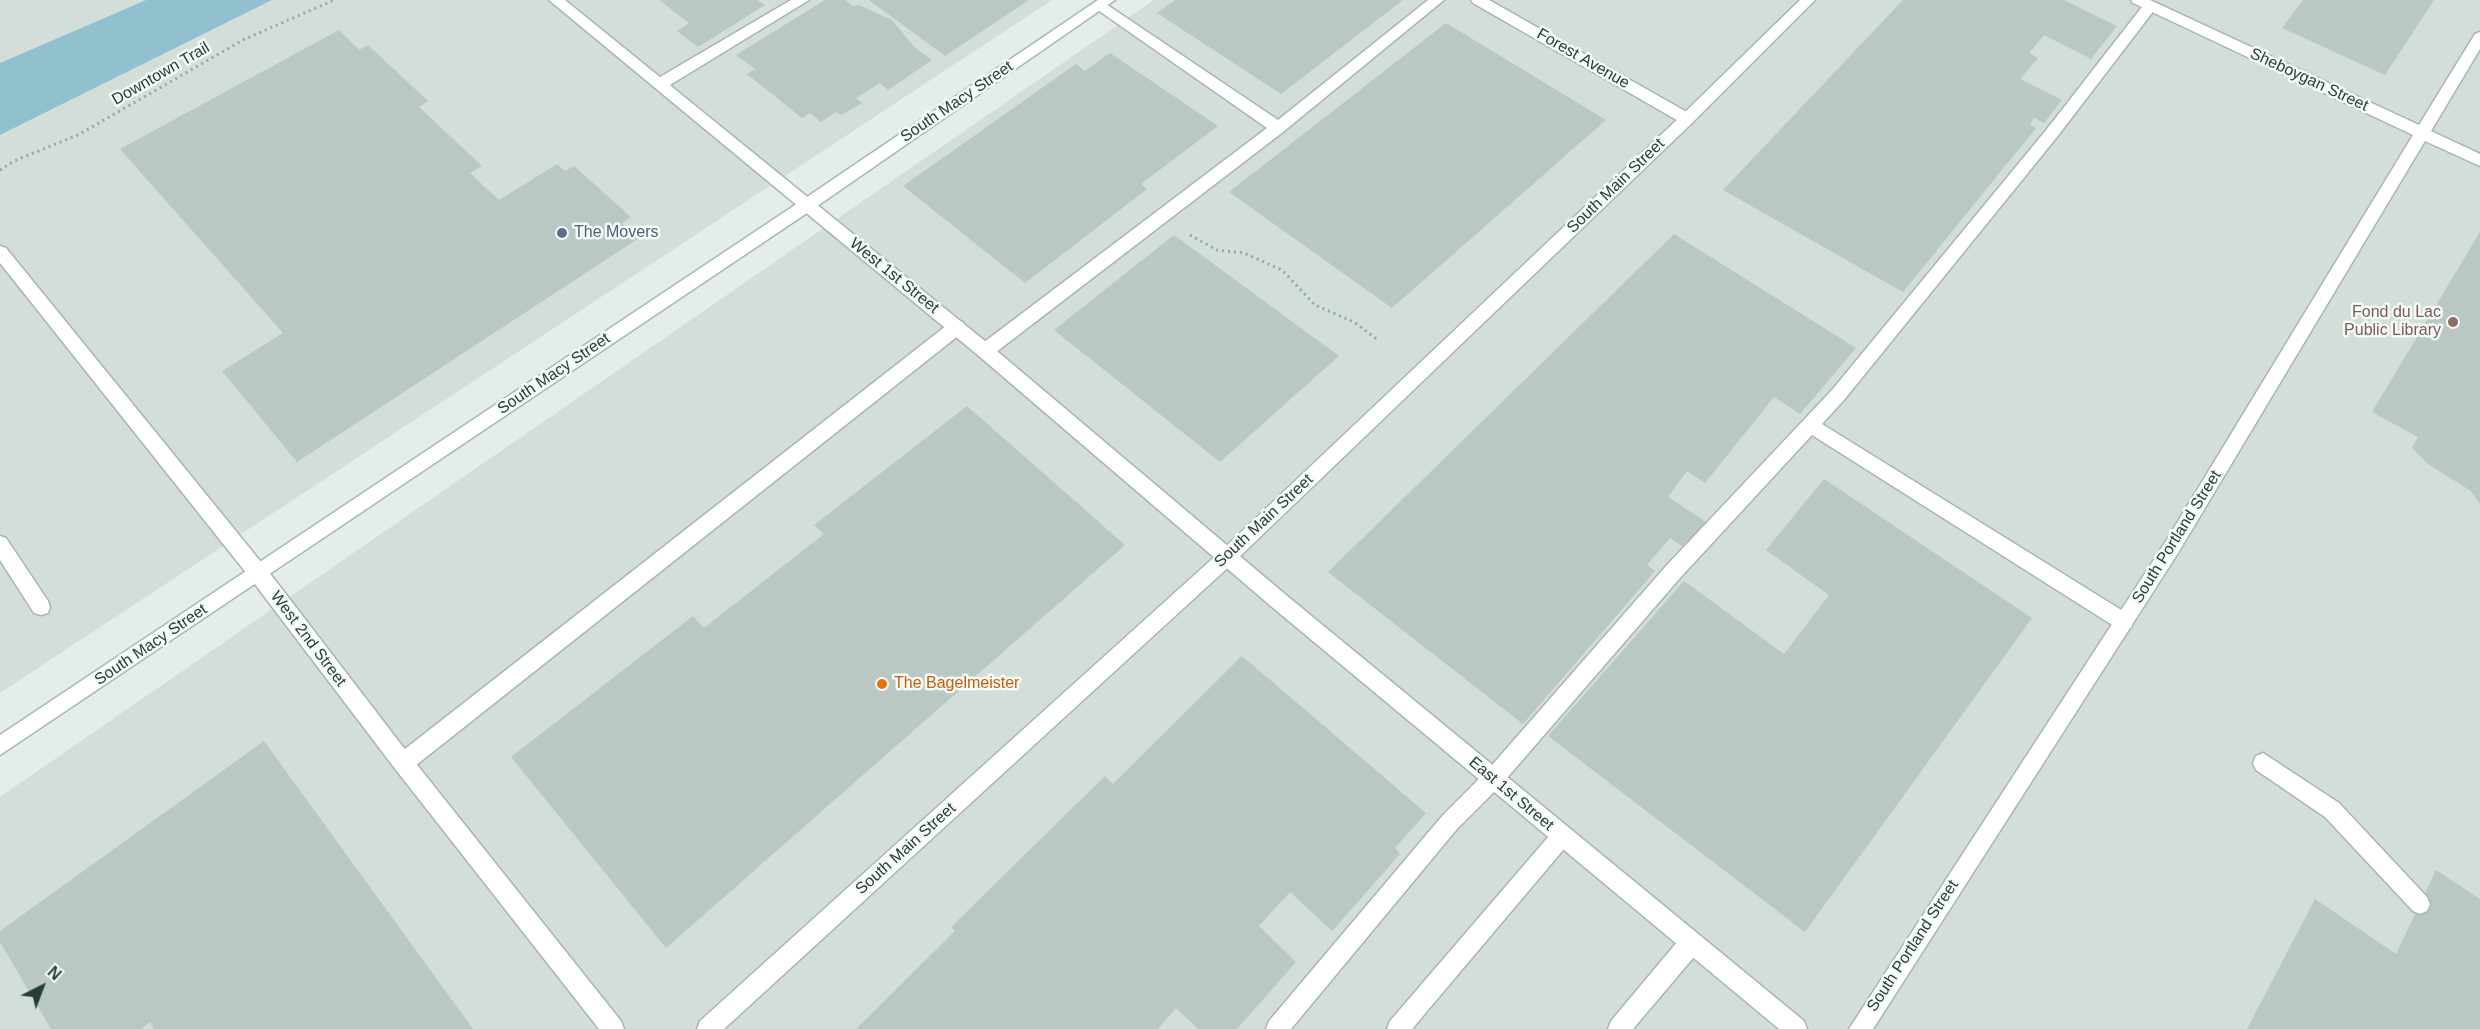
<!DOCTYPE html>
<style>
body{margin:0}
#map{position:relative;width:2480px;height:1029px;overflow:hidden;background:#e5edea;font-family:Arial,sans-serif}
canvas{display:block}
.north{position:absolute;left:12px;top:957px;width:60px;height:60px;-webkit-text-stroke:4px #f5faf8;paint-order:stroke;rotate:42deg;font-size:16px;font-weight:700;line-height:24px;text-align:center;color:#253e39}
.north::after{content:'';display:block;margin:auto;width:21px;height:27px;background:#253e39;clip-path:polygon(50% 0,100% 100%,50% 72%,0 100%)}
</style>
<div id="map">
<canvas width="2480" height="1029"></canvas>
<div class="north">N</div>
</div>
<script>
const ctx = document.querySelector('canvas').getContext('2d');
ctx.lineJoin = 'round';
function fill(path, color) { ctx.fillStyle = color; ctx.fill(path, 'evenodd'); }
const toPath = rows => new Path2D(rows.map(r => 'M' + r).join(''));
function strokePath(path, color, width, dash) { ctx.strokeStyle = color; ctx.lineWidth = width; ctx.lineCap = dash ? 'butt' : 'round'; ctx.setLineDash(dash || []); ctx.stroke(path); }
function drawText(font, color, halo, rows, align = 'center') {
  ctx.font = font + ' Arial,sans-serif'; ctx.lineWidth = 5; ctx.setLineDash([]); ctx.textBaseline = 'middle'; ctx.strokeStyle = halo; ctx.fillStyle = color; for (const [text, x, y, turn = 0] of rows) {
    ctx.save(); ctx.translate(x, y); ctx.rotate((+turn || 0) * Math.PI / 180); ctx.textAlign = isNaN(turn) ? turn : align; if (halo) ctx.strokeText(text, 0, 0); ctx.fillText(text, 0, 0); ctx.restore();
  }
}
fill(toPath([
 [0,0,146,0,0,63],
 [272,0,1052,0,0,693,0,135],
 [1154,0,2480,0,2480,1029,0,1029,0,797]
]), '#d3ddd9');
fill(toPath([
 [146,0,272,0,0,135,0,63]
]), '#91c0ce');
fill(toPath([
 [659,0,757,0,765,5,698,47,677,31,689,23],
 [825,0,845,0,853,6,859,5,892,20,914,47,932,60,888,90,880,83,856,98,862,103,841,115,836,112,821,122,810,113,802,118,747,74,755,69,736,55],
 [869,0,1029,0,945,56],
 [1175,0,1403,0,1281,94,1157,13],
 [1903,0,2064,0,2117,26,2091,59,2044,35,2029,53,2038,58,2020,79,2062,100,2044,123,2034,118,2030,124,2036,128,1903,292,1723,190],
 [2303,0,2434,0,2385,75,2282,28],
 [1446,23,1606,120,1392,308,1229,192],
 [339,30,359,50,368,45,428,101,419,107,482,166,470,173,499,200,557,164,565,171,574,166,631,217,622,223,639,238,297,462,222,371,283,333,120,149],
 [1110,53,1218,126,1141,184,1147,189,1025,283,903,186,1076,64,1085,71],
 [2480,232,2480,504,2471,491,2428,464,2412,448,2418,437,2372,412],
 [1674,234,1856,348,1800,414,1774,397,1705,483,1687,471,1668,497,1706,522,1683,547,1670,538,1647,565,1655,571,1523,724,1328,572],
 [1174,235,1339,356,1220,462,1054,330],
 [967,406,1125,545,666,948,511,757,693,616,704,628,824,534,814,525],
 [1824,479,2032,618,1805,932,1548,736,1684,581,1784,654,1829,595,1766,550],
 [1242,656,1426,813,1395,848,1400,854,1332,931,1290,892,1259,926,1296,962,1237,1029,1198,1029,1176,1008,1158,1029,856,1029,955,931,951,927,1105,776,1113,784],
 [264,741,473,1029,154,1029,150,1022,141,1029,51,1029,0,942,0,931],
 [2436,870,2480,899,2480,1029,2247,1029,2315,899,2396,954]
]), '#bac8c3');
const service = toPath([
 [791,0,809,0,665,88,655,88,653,84,655,80,791,0],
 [1100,0,1278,120,1428,0,1444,0,1283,132,991,356,985,358,979,356,977,351,979,346,1267,128,1095,8,1093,5,1095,2,1100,0],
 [2150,1,2157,6,2155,9,2057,137,1844,400,1822,424,2131,616,2133,622,2131,628,2124,631,2117,628,1812,435,1680,578,1500,786,1457,829,1291,1029,1266,1029,1269,1021,1443,815,1486,772,1666,566,1832,390,2047,129,2145,3,2150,1],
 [957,320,963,322,965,327,963,332,410,770,403,773,396,770,393,763,396,756,951,322,957,320],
 [0,536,6,538,48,601,50,607,48,613,41,615,34,613,0,560,0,536],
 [2263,753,2339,803,2427,897,2430,904,2427,911,2420,914,2413,911,2325,817,2256,770,2253,763,2256,756,2263,753],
 [1562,826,1569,829,1572,836,1569,843,1412,1029,1387,1029,1390,1021,1555,829,1562,826],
 [1691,932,1699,935,1702,943,1699,951,1633,1029,1608,1029,1611,1021,1683,935,1691,932]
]);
const minor = toPath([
 [549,0,565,0,991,346,1286,595,1804,1021,1807,1029,1779,1029,1272,607,979,356,549,0],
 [1471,0,1489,0,1692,115,1694,119,1692,123,1682,123,1473,3,1471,0],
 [2131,0,2150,0,2419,125,2475,34,2480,32,2480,49,2431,131,2480,154,2480,166,2425,141,2178,553,1873,1029,1849,1029,2166,541,2413,135,2133,3,2131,0],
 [0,246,6,248,265,567,410,756,621,1021,624,1029,599,1029,396,770,251,579,0,263,0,246]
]);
const tertiary = toPath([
 [1800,0,1815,0,1692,123,1233,563,724,1029,697,1029,700,1021,1221,551,1682,115,1800,0]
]);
const secondary = toPath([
 [1098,0,1115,0,813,209,0,755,0,735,801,201,1098,0]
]);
strokePath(service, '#a8b5b1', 3);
strokePath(minor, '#a8b5b1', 3);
strokePath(tertiary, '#a8b5b1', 3);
strokePath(secondary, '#a4b8b2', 3);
strokePath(toPath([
 [0,170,14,161,78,135,243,40,334,0],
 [1190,235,1217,250,1244,253,1282,270,1315,305,1354,322,1378,340]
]), '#88aea5', 3, [2, 4]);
fill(service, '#fff');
fill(minor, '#fff');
fill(tertiary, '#fff');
fill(secondary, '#fff');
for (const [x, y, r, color] of [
 [562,233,6,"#5c6f8a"],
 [2453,322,6,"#8d6e63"],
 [882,684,6,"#e8710a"]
]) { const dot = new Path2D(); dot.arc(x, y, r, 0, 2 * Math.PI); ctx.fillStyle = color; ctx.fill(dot); strokePath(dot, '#f5faf8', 2); }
drawText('16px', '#253e39', '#f5faf8', [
 ["Forest Avenue",1583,59,30],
 ["Downtown Trail",161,74,-30],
 ["Sheboygan Street",2309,80,25],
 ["South Macy Street",957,102,-34],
 ["South Main Street",1616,186,-44],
 ["West 1st Street",894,276,39],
 ["South Macy Street",554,374,-34],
 ["South Main Street",1264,521,-43],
 ["South Portland Street",2177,537,-58],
 ["West 2nd Street",308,639,53],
 ["South Macy Street",151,645,-34],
 ["East 1st Street",1511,794,40],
 ["South Main Street",906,849,-42],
 ["South Portland Street",1913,946,-57]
]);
drawText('16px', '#4e5e75', '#f5faf8', [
 ["The Movers",574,233]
], 'left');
drawText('16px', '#785e54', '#f5faf8', [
 ["Fond du Lac",2441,313],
 ["Public Library",2441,331]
], 'right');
drawText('16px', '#c56008', '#f5faf8', [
 ["The Bagelmeister",894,684]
], 'left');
</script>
